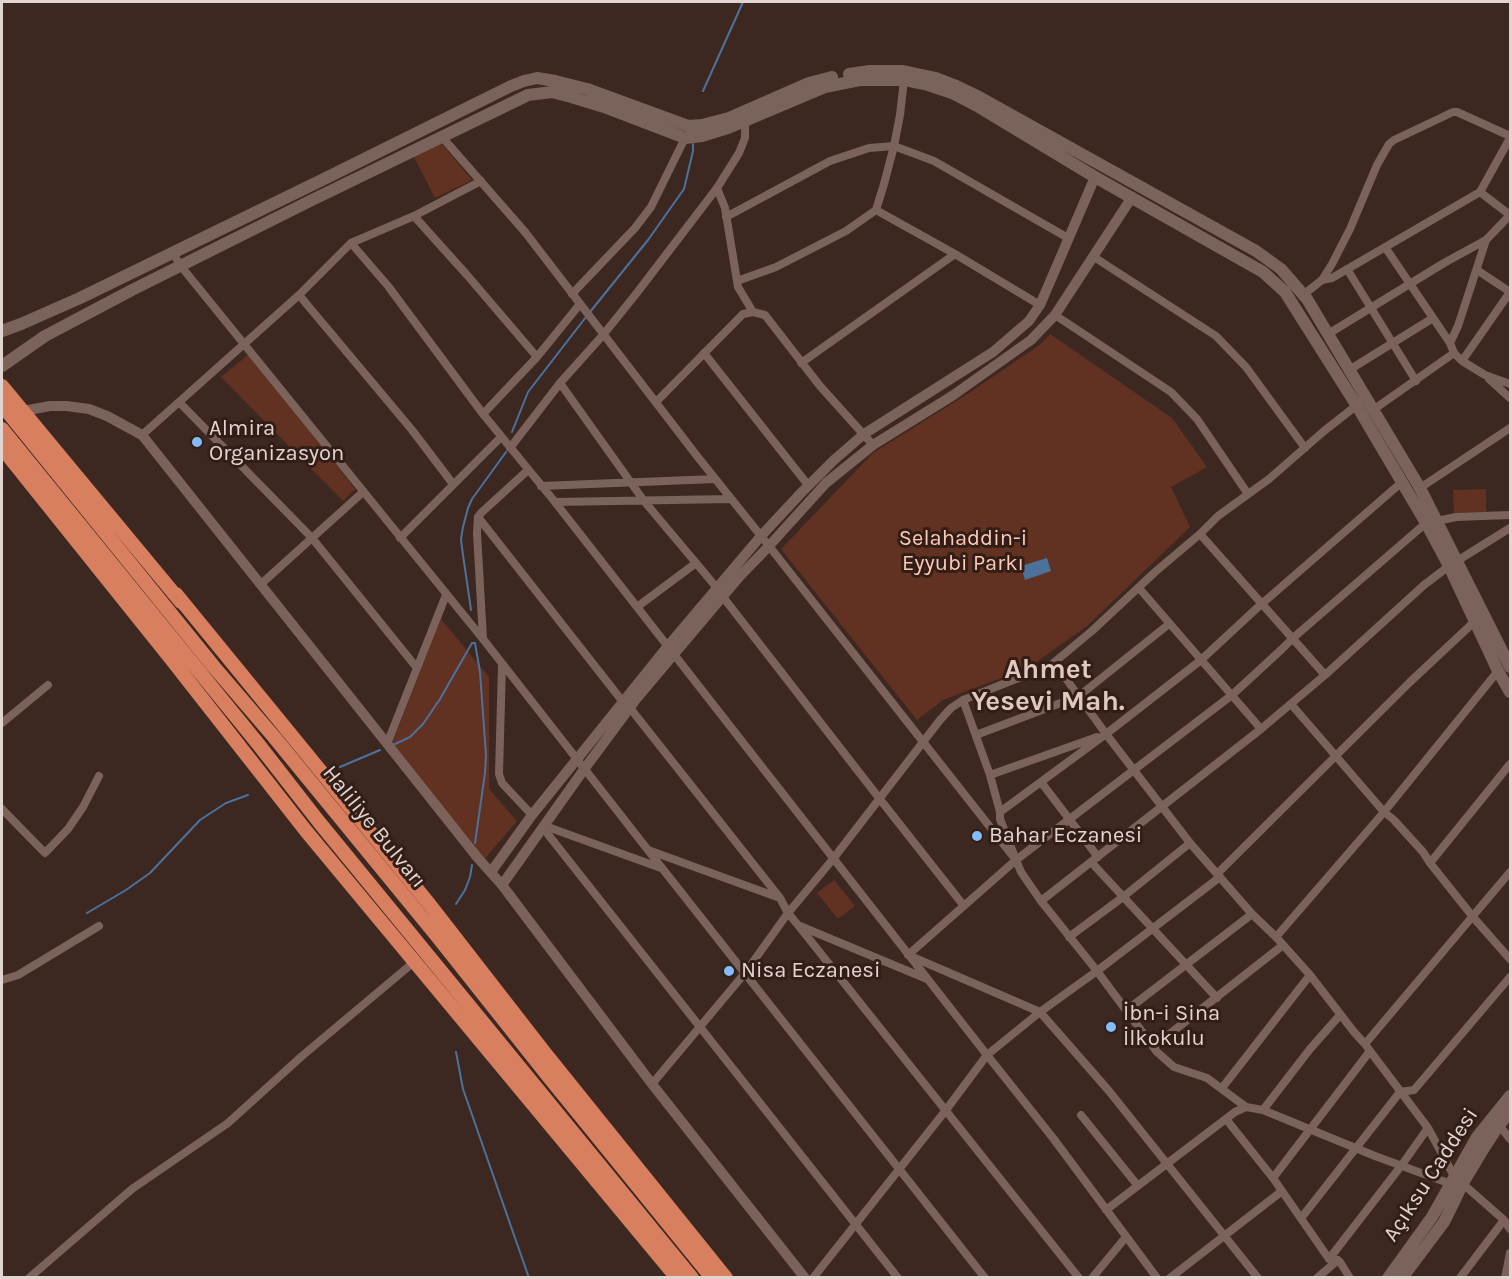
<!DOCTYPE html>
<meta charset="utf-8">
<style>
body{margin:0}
#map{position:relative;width:1512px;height:1279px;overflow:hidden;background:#3d2821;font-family:Karla,sans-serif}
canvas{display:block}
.frame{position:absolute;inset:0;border:3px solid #e2d4d0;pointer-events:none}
</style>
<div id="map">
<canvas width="1512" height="1279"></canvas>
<div class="frame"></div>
</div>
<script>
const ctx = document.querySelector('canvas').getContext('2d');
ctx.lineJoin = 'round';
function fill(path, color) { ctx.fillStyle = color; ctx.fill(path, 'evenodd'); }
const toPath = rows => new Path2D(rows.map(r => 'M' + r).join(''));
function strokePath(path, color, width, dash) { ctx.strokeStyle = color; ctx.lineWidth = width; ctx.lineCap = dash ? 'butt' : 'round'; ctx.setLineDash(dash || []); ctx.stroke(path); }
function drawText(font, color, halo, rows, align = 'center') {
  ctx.font = font + ' Karla,sans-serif'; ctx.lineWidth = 6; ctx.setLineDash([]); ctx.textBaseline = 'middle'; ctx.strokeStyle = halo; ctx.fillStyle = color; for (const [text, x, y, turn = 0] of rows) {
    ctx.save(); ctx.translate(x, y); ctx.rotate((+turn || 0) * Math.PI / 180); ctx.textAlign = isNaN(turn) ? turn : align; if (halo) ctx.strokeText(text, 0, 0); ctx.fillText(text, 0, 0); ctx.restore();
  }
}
fill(toPath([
 [441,143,472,180,435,198,414,157],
 [1050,334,1172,418,1207,467,1171,487,1190,527,1087,626,1028,668,943,700,917,720,781,549,873,453,969,393,1041,344],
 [249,354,355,489,343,501,221,377],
 [1486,489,1486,512,1454,513,1453,490],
 [441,619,489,677,489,789,517,821,481,863,391,746],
 [834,880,855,906,838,919,817,893]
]), '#613222');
fill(toPath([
 [1047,558,1051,571,1025,580,1021,566]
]), '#4c729c');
strokePath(toPath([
 [703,91,743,2],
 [590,312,648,240,684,189,693,151,693,144],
 [512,432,528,392,586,317],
 [471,610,462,548,461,539,463,527,468,508,472,499,506,452],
 [475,643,480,672,486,755,485,773,475,843],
 [393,745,410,737,423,724,440,699,472,643,475,643],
 [340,767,380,750],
 [456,904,465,890,470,877,472,865],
 [87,913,126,890,150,873,200,820,226,803,248,795],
 [456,1052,463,1089,529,1278]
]), '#4c729c', 2);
strokePath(toPath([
 [442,137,525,232,697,456,769,546,1016,860,1021,872,1041,901,1097,971,1157,1052,1174,1067,1207,1078,1246,1107],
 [717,188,725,208,738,287,753,312],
 [1480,192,1510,138],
 [876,210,955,254,1040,305],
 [414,216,467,275,537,357],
 [726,217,830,161,869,148,894,146,934,161,1068,238],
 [351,243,388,286,483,414,555,502,987,1055,1053,1138,1157,1278],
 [1385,247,1450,343,1454,353,1462,361,1485,375,1510,384],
 [173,253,180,265,483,639,662,868,985,1278],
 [1094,257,1216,336,1246,367,1305,448],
 [1347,269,1416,381],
 [1322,280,1332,278,1480,192,1510,215,1486,240,1444,263,1328,334],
 [737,281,776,267,846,231,876,210,884,184,894,146,900,115,904,80],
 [572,294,635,228,651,207,685,138],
 [299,295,412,430,453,484],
 [1303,295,1322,280,1332,264,1350,229,1377,165,1389,144,1394,140,1453,112,1457,112,1510,136],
 [1055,315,1171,392,1197,419,1248,494],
 [1450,343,1458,326,1486,240],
 [704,353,808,485],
 [1462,361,1510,292,1477,270],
 [801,363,955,254],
 [1349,370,1433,318],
 [1489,379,1510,398],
 [560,383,644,501,717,588],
 [179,402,312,538,417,668],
 [656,402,743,314,753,312,765,315,820,386,873,445],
 [1373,410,1454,353],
 [483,414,537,357,580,304],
 [142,435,299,295,351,243,414,216,481,181],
 [510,448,560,383,603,335,636,294,717,188,739,153,745,138,745,122],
 [541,486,715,479],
 [1420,488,1510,428],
 [555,502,731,499],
 [478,517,623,702,630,708,780,898,788,913,798,925,1079,1278],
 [1437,521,1456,517,1510,515],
 [1200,534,1325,675],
 [400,538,501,437],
 [261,584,363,492],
 [1139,588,1261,729],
 [723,597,879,798,964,906],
 [637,607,696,563],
 [483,639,477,533,478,517,481,513,528,470],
 [502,665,499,774,502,783,532,815],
 [1051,665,1059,669,1106,734,1190,843,1252,914,1276,937,1310,975,1354,1032,1365,1044,1370,1051,1428,1128,1454,1176,1504,1220,1510,1229],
 [1498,671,1384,812,1394,820,1423,852,1430,863,1473,917,1510,959],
 [963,700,990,775,1000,812,1000,819,1016,860,908,955,1040,1012,1109,1091,1258,1278],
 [2,723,48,685],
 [976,735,1079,696,1169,624],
 [387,744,446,595],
 [990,775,1097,737],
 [1041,782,1098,857],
 [2,809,45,853,68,829,83,807,99,776],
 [1000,812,1106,734,1201,660,1257,608,1402,482],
 [545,826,661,868],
 [543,828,898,1278],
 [648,850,780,898],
 [1016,860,1232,695,1282,649,1293,638,1426,523],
 [1091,862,1217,998],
 [1430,863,1510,764],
 [1217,874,1410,682,1474,622],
 [1041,901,1261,729,1325,675,1424,585,1449,566,1510,528],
 [800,926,927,979],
 [1069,937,1123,897,1190,843],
 [1276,937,1384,812,1291,704],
 [2,980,18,975,99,926],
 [1127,1010,1252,914],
 [1365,1044,1510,872],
 [1153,1047,1283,945],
 [652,1084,745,973,788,913,833,859,940,720,951,708,963,700,1051,665,1093,630,1155,572,1200,534,1218,516,1269,479,1324,431,1361,402],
 [1222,1088,1310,975],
 [1263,1110,1310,1049,1340,1015],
 [1081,1115,1138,1186],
 [1226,1119,1273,1178,1329,1259,1338,1260,1340,1262,1350,1278],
 [1499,1125,1510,1139],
 [1273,1178,1370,1051],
 [1106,1210,1235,1112,1246,1107,1263,1110,1375,1156,1451,1184],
 [1302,1217,1400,1092,1414,1090,1510,977],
 [1329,1259,1401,1166,1428,1128],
 [29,1278,132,1189,228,1123,302,1056,414,962],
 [813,1278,946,1110,987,1055,1040,1012,1097,971,1220,877],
 [1092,1278,1126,1237],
 [1170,1278,1282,1191],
 [1317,1278,1338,1260],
 [1460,1278,1504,1220],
 [1505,1278,1510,1253]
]), '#7b635b', 8);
strokePath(toPath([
 [23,411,50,406,66,406,89,409,107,416,142,435,477,857,502,885,652,1084,805,1278],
 [491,872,532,815,668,646,761,536,801,493,834,460,864,434,993,352,1029,321,1040,305,1095,177],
 [502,885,585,768,637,698,740,576,769,546,826,483,873,445,952,396,1031,340,1055,315,1132,197]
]), '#7b635b', 10);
strokePath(toPath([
 [849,74,870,71,903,71,936,78,954,85,979,97,1256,251,1281,269,1307,299,1420,488,1510,667],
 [2,331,21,324,80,298,328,177,511,86,524,81,537,78,555,81,587,89,688,126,702,125,729,118,809,83,832,77],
 [2,366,45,336,132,290,312,200,528,95,552,92,571,97,604,107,685,138,702,136,728,128,825,87,860,80,904,80,928,85,952,93,979,107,1095,177,1263,272,1285,292,1357,406,1426,523,1449,566,1498,671,1510,692],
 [1388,1278,1432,1217,1477,1137,1510,1096],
 [1402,1278,1444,1222,1463,1183,1484,1148,1499,1125,1510,1112]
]), '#7b635b', 12);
strokePath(toPath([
 [2,386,181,602],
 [2,405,214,667,274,737,437,936,548,1076,712,1278],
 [2,429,259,745,319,822,692,1278],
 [2,448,172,660,306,831,677,1278],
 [176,594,430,905,545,1053,726,1278]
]), '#d87f5f', 14);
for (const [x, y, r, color] of [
 [197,442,6,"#83bcfb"],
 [977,836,6,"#83bcfb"],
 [729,971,6,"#83bcfb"],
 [1111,1027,6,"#83bcfb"]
]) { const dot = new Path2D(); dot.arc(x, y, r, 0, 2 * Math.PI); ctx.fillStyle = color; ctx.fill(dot); strokePath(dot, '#321e17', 2); }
drawText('22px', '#e2d4d0', '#321e17', [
 ["Almira",209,429],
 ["Organizasyon",209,454],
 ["Bahar Eczanesi",989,836],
 ["Nisa Eczanesi",741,971],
 ["İbn-i Sina",1123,1014],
 ["İlkokulu",1123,1039]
], 'left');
drawText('22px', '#fec9b7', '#321e17', [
 ["Selahaddin-i",963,539],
 ["Eyyubi Parkı",963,564]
]);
drawText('22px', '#e2d4d0', '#321e17', [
 ["Haliliye Bulvarı",374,827,51],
 ["Açıksu Caddesi",1431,1175,-57]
]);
drawText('bold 28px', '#e2c7bd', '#321e17', [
 ["Ahmet",1048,670],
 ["Yesevi Mah.",1048,702]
]);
</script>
